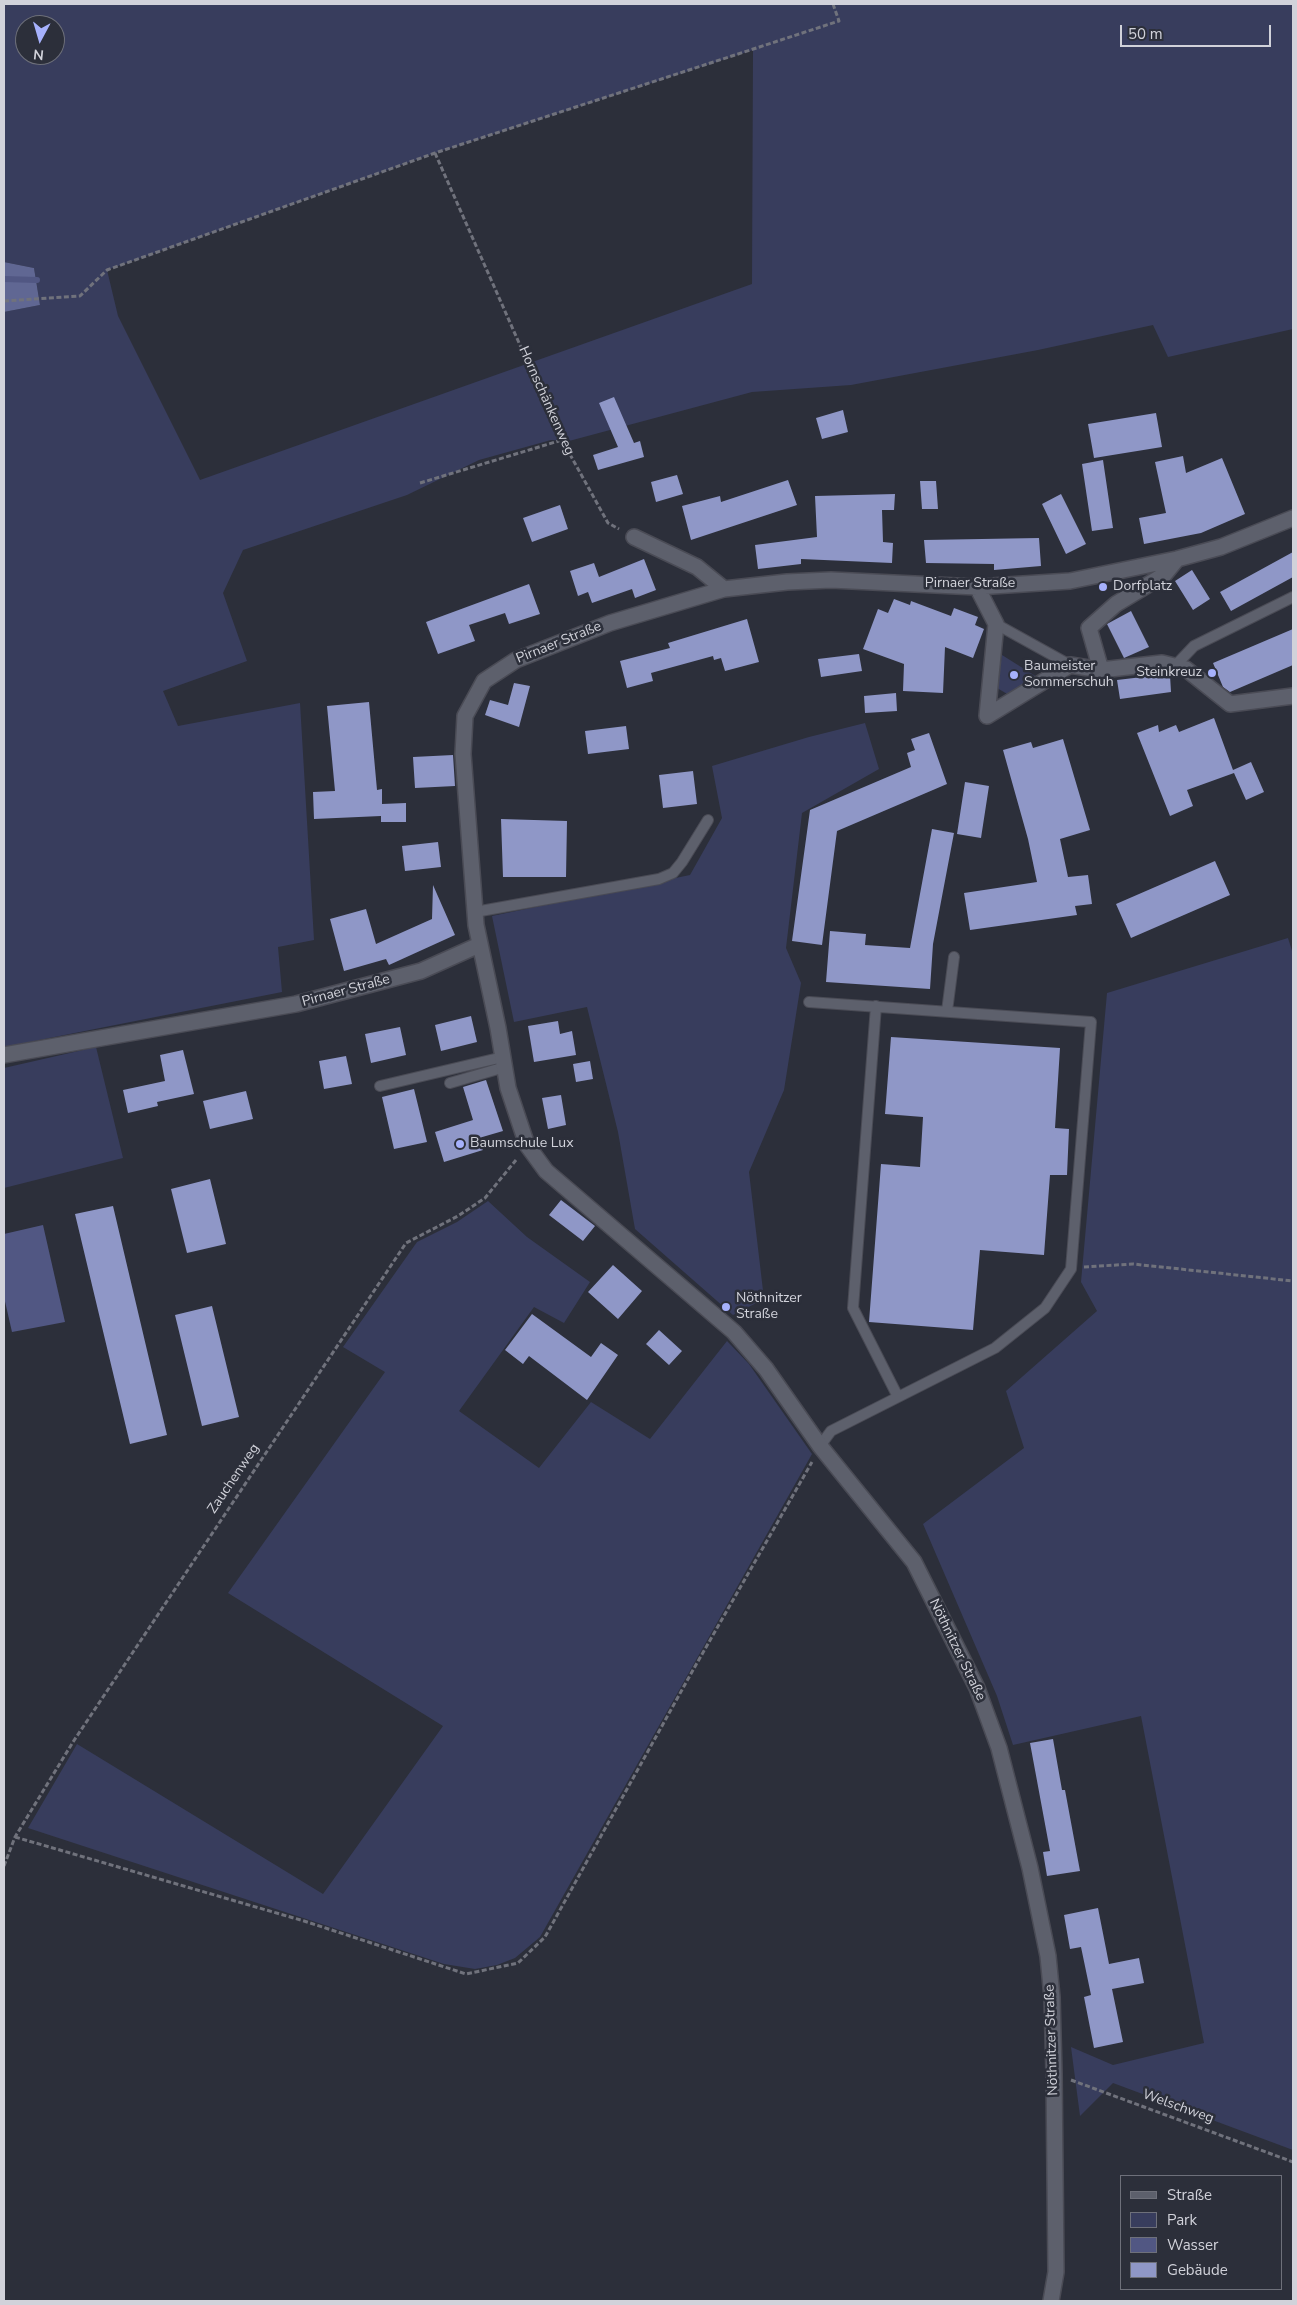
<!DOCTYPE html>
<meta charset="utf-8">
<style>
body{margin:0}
#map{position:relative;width:1297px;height:2305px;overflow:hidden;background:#2c2f3a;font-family:"Nunito Sans",sans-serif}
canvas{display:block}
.frame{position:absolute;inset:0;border:5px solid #d1d2da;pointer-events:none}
.legend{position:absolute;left:1120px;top:2175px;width:162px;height:115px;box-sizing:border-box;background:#2c2f3a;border:1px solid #6e707a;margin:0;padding:6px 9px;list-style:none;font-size:15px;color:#d1d2da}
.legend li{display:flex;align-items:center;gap:10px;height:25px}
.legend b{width:25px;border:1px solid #6e707a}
.north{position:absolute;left:15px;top:15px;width:50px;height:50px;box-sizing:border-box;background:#2c2f3a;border:1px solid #6e707a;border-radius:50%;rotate:186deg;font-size:14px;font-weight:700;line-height:20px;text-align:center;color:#d1d2da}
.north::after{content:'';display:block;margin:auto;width:18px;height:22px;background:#a6b1fc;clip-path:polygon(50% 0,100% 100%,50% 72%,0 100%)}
.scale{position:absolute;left:1120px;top:25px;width:151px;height:22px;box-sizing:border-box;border:2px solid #d1d2da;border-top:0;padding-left:6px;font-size:15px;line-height:18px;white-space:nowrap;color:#d1d2da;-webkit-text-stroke:4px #2c2f3a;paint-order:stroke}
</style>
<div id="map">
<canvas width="1297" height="2305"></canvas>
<div class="frame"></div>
<ul class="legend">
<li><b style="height:6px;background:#5d606c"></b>Straße</li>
<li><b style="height:14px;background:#383d5d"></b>Park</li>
<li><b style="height:14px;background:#515783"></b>Wasser</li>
<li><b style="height:14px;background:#8f97c7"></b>Gebäude</li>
</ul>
<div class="north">N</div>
<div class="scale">50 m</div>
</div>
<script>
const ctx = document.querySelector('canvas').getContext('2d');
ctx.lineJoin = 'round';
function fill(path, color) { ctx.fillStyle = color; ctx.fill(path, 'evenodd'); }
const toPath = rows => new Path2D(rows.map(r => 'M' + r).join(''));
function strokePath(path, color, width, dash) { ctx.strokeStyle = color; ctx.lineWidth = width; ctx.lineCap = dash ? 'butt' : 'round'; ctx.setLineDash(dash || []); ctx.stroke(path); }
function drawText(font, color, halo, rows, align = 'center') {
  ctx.font = font + ' "Nunito Sans",sans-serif'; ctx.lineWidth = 5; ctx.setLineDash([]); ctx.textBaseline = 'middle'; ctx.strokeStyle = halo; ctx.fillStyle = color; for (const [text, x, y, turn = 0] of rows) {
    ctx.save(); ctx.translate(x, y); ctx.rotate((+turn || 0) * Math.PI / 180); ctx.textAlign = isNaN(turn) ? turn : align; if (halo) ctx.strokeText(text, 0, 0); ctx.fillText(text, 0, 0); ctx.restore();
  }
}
fill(toPath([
 [4,4,1293,4,1293,329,1168,357,1153,325,1038,350,851,385,752,392,569,441,551,440,479,460,407,495,243,550,223,593,247,661,163,691,178,726,300,703,314,940,278,947,282,992,4,1047,4,312,40,305,34,268,4,262],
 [25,25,55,25,55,55,25,55],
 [753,50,752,284,200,480,118,316,107,270,435,153],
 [1002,655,1037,677,1009,695,997,688],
 [865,723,879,769,802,813,786,948,801,983,784,1090,749,1172,764,1299,733,1315,635,1229,618,1132,587,1007,514,1022,492,916,690,875,722,818,712,766,809,737],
 [1288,938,1293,954,1293,2150,1113,2083,1080,2116,1071,2047,1113,2065,1204,2043,1141,1716,1013,1745,997,1696,923,1524,1024,1448,1006,1391,1097,1311,1081,1282,1107,993],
 [96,1047,123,1158,4,1188,4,1068],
 [488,1201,527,1237,590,1282,564,1323,534,1307,459,1411,539,1468,591,1402,650,1439,727,1341,749,1364,812,1454,540,1937,515,1958,497,1965,475,1969,444,1964,28,1828,77,1744,323,1894,443,1726,228,1593,385,1372,343,1347,417,1242,457,1222]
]), '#383d5d');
fill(toPath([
 [4,262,34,268,40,305,4,312]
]), '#606793');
fill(toPath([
 [43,1225,65,1322,12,1332,4,1297,4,1234]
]), '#515783');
strokePath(toPath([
 [4,279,37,280]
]), '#515783', 6);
fill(toPath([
 [614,397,634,443,640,441,644,457,598,470,593,455,618,447,599,403],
 [843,410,848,432,822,439,816,418],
 [1156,413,1162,447,1094,458,1088,424],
 [1183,456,1186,473,1222,458,1245,514,1201,533,1144,544,1139,518,1166,513,1155,462],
 [1103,460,1113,528,1092,531,1082,464],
 [677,475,683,494,656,502,651,482],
 [788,480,797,505,691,540,682,506,720,496,721,502],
 [920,481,936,481,938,509,922,509],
 [895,494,894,510,882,510,883,542,893,543,892,563,801,559,801,564,758,569,755,545,817,537,815,496],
 [1061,494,1086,544,1066,554,1042,504],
 [560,505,568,529,532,542,523,518],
 [1039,538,1041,566,994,570,994,564,926,563,924,540],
 [1293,552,1293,577,1231,611,1220,592],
 [644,559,656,590,635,598,632,589,592,603,588,592,578,596,570,571,594,563,599,577],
 [1192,570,1210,599,1193,610,1175,581],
 [529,584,540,614,509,624,505,613,469,625,475,641,438,654,426,622],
 [894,599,910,605,911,601,951,616,954,608,978,617,975,625,984,629,973,658,945,647,943,693,903,691,904,664,863,649,878,609,888,613],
 [1131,611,1149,647,1124,658,1107,624],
 [747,619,759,662,725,671,721,658,714,660,713,656,651,673,653,681,627,688,620,661,670,648,668,643],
 [1293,629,1293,665,1230,692,1223,687,1213,663],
 [859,654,862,671,821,677,818,659],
 [1168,674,1170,675,1171,692,1120,699,1117,680],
 [514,683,530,686,519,727,485,715,490,700,508,705],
 [896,693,897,711,865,713,864,696],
 [369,702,377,790,382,789,382,804,406,803,406,822,381,822,381,816,314,819,313,792,335,791,327,706],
 [1214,718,1233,770,1251,762,1264,792,1246,800,1234,773,1187,790,1193,806,1170,816,1137,733,1158,725,1159,732,1176,725,1179,732],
 [626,726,629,749,588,754,585,731],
 [929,733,947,784,837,831,822,945,792,941,810,810,911,767,907,753,915,750,911,739],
 [1063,739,1090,830,1060,839,1068,877,1088,875,1092,904,1075,906,1077,915,970,930,964,893,1037,882,1028,839,1003,750,1031,742,1033,748],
 [453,755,455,786,415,788,413,757],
 [693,771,697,804,663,808,659,775],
 [965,782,989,786,981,838,957,834],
 [501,819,567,821,566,877,503,877],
 [932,829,954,833,933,944,930,989,826,982,830,931,866,934,865,945,910,948],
 [438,842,441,867,405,871,402,846],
 [1215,861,1230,895,1131,938,1116,904],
 [433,885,455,935,389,965,386,959,344,971,330,919,366,909,376,944,432,919],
 [471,1016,477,1042,441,1051,435,1025],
 [558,1021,560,1034,572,1031,576,1055,534,1062,528,1026],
 [400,1027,406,1055,371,1063,365,1034],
 [891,1037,1060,1048,1055,1128,1069,1129,1067,1175,1050,1175,1044,1255,980,1250,973,1330,869,1322,881,1164,920,1167,923,1117,885,1114],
 [183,1050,194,1094,157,1102,158,1106,128,1113,123,1090,165,1081,160,1055],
 [346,1056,352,1084,324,1089,319,1061],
 [590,1061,593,1079,576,1082,573,1064],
 [486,1080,503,1131,479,1138,483,1150,444,1162,435,1132,473,1120,463,1087],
 [414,1089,427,1142,394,1149,382,1097],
 [246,1091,253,1119,210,1129,203,1101],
 [561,1095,566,1125,548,1129,542,1098],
 [210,1179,226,1244,187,1253,171,1189],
 [561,1200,595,1226,583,1241,549,1215],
 [113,1206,167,1435,130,1444,75,1214],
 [613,1265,642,1291,618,1319,588,1292],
 [212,1306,239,1417,202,1426,175,1315],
 [532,1314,591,1357,601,1343,618,1355,587,1400,529,1356,523,1364,505,1350],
 [659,1330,682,1351,669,1365,646,1344],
 [1053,1739,1062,1790,1065,1790,1080,1871,1047,1876,1043,1852,1050,1851,1030,1743],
 [1098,1908,1109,1964,1139,1958,1144,1983,1112,1989,1123,2042,1094,2048,1084,1997,1091,1995,1081,1947,1070,1949,1064,1915]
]), '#8f97c7');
const lane = toPath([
 [996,624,1070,665],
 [1175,666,1194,646,1293,597],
 [475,912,659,879,673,873,682,862,708,820],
 [809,1002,1091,1022,1071,1269,1045,1308,995,1348,831,1431,820,1446],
 [876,1006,853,1308,898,1397],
 [947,1011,954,957],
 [450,1083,505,1067],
 [380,1086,503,1057]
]);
const street = toPath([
 [634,537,697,567,724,589],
 [977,587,996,624,987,716,1070,665,1101,670,1162,663,1186,669,1230,704,1293,696],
 [1101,670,1089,628,1116,604,1164,575,1177,559],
 [4,1055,296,1004,421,971,479,945],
 [1051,2301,1056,2272,1054,2073,1052,1997,1048,1956,1030,1868,999,1748,977,1688,914,1562,820,1446,766,1369,734,1332,546,1171,527,1145,508,1088,498,1028,476,925,463,754,465,716,484,681,516,660,610,623,724,589,787,582,831,580,977,587,1070,581,1177,559,1221,547,1293,518]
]);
strokePath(lane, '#4a4b55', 12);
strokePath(street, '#4a4b55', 18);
strokePath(toPath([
 [435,153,562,440,608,523,619,529],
 [4,301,80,296,107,270,435,153,839,21,833,4],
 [420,483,562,440],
 [1084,1267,1133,1264,1293,1281],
 [15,1837,304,1921,466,1974,518,1963,545,1937,693,1670,812,1462],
 [4,1866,15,1837,73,1742,406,1243,458,1216,485,1198,516,1160],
 [1071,2080,1293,2162]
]), '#70727c', 3, [5, 2.5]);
strokePath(lane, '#5d606c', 10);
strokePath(street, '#5d606c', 15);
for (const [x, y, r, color] of [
 [1103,587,5,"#a6b1fc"],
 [1212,673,5,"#a6b1fc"],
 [1014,675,5,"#a6b1fc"],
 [460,1144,5,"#a6b1fc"],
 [726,1307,5,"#a6b1fc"]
]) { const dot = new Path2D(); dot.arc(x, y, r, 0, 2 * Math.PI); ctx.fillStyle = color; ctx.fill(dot); strokePath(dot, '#2c2f3a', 2); }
drawText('14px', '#d1d2da', '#2c2f3a', [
 ["Hornschänkenweg",546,401,66],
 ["Pirnaer Straße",970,584],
 ["Pirnaer Straße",559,643,-22],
 ["Pirnaer Straße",346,991,-15],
 ["Zauchenweg",234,1479,-56],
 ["Nöthnitzer Straße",957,1650,64],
 ["Nöthnitzer Straße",1052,2040,-92],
 ["Welschweg",1178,2107,20]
]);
drawText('14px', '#d1d2da', '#2c2f3a', [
 ["Dorfplatz",1113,587],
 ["Baumeister",1024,667],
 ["Sommerschuh",1024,683],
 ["Steinkreuz",1202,673,"right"],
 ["Baumschule Lux",470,1144],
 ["Nöthnitzer",736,1299],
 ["Straße",736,1315]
], 'left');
</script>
